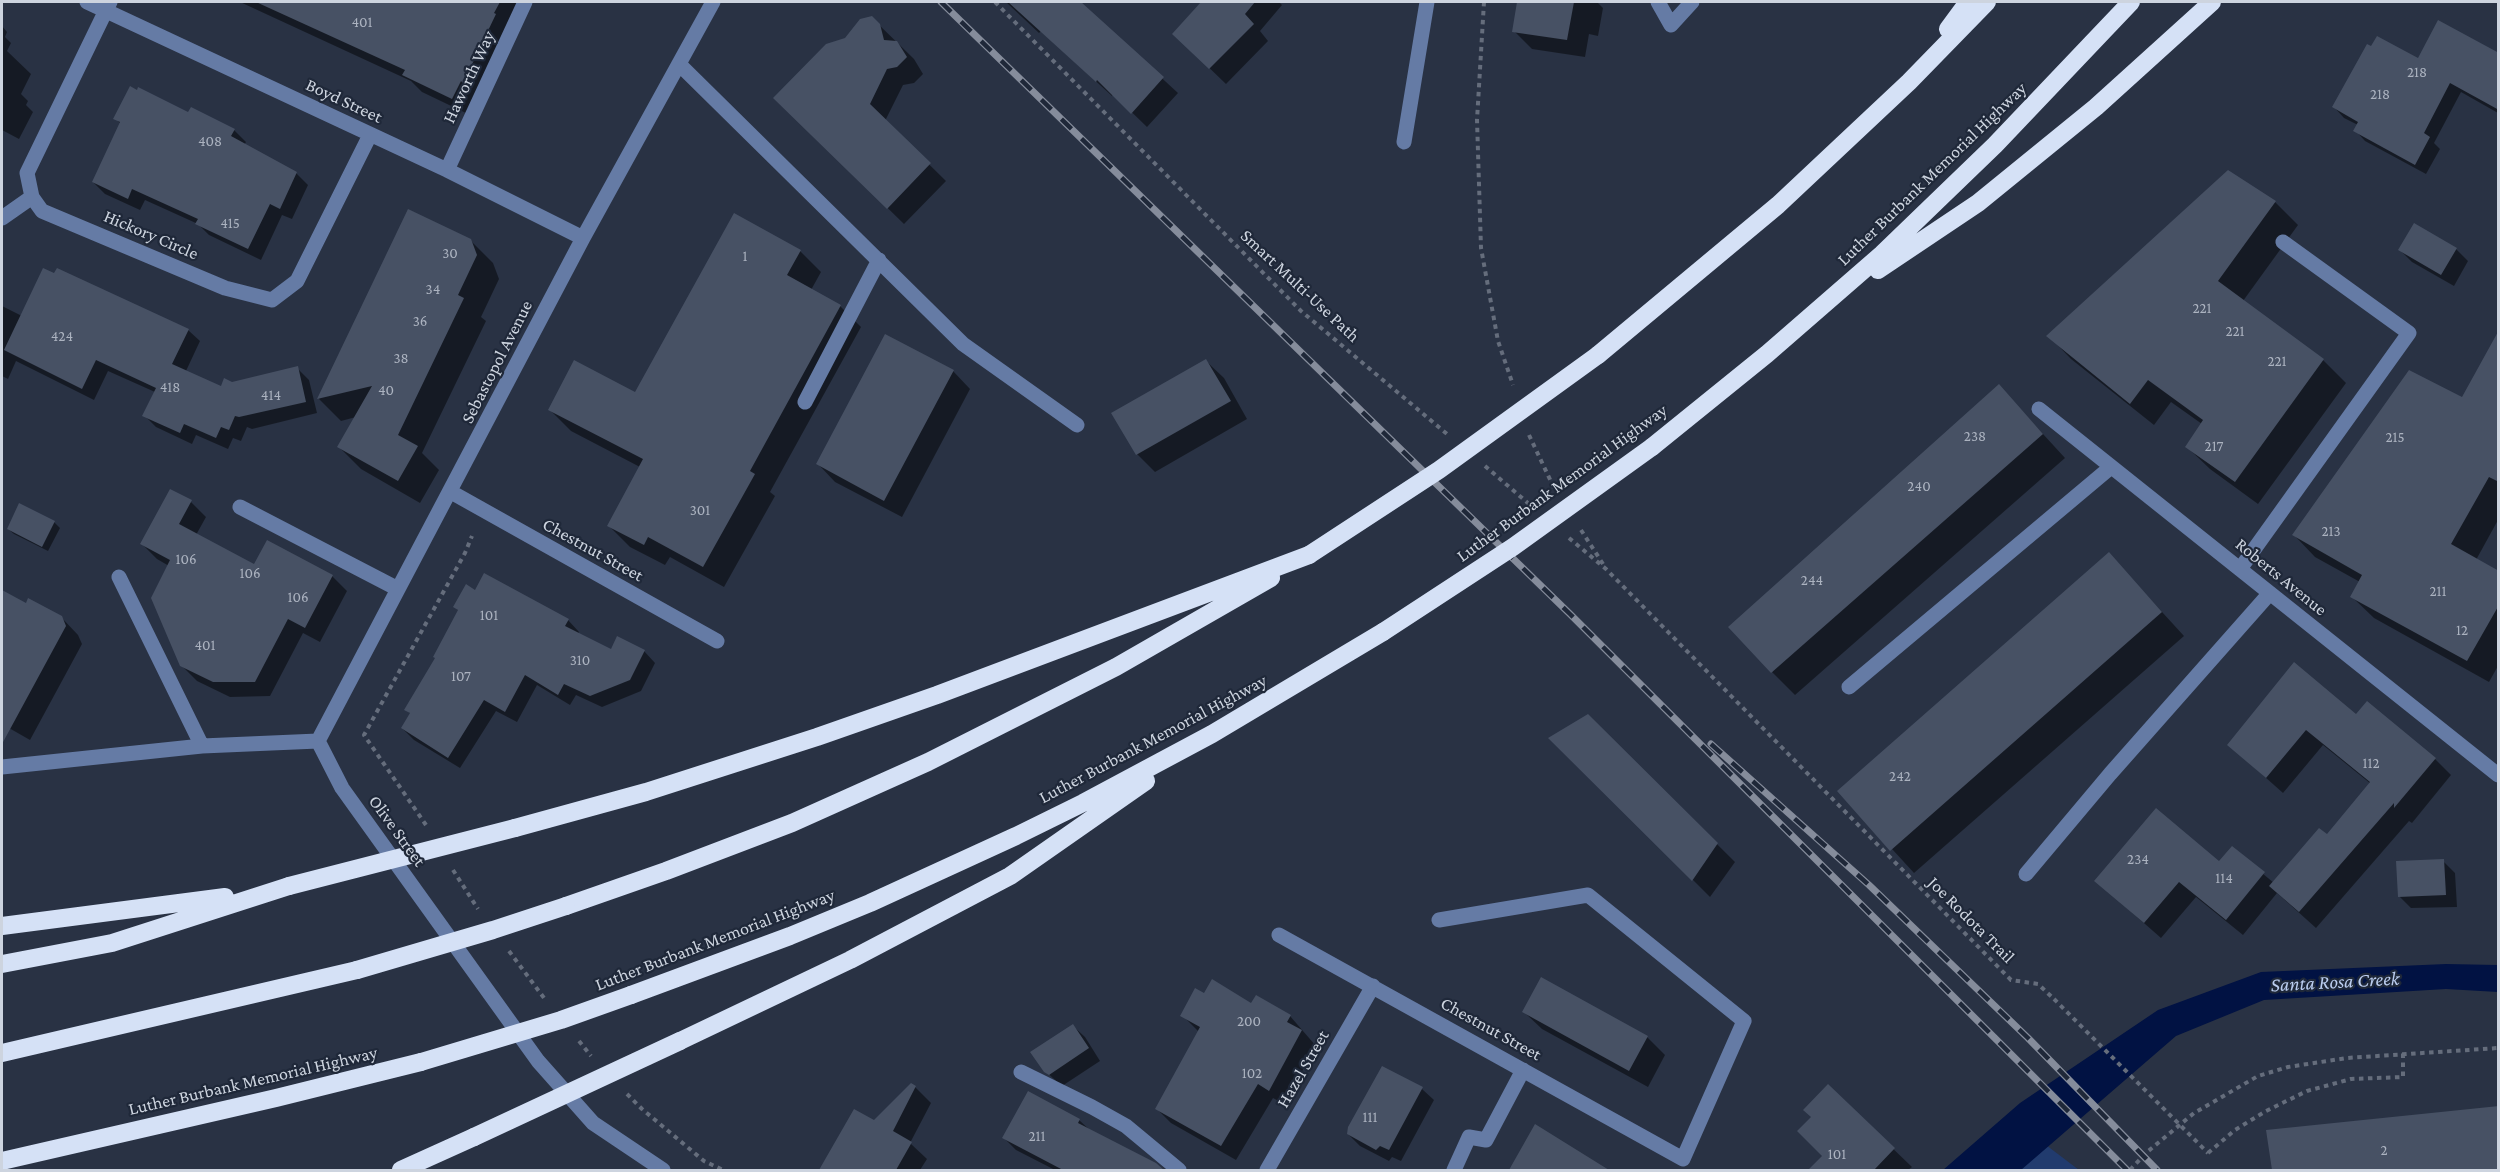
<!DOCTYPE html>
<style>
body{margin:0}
#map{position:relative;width:2500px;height:1172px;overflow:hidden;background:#293244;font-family:"Crimson Pro",serif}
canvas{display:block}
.frame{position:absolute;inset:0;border:3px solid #cdd4df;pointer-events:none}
</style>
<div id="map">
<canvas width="2500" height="1172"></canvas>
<div class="frame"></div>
</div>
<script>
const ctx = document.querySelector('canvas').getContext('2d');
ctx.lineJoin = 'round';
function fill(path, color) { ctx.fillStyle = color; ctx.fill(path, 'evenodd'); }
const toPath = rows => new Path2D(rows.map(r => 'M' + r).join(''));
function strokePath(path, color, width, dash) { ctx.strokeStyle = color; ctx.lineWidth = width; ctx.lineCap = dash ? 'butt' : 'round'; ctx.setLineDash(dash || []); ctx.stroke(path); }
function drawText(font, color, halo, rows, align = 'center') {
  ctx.font = font + ' "Crimson Pro",serif'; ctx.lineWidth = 4.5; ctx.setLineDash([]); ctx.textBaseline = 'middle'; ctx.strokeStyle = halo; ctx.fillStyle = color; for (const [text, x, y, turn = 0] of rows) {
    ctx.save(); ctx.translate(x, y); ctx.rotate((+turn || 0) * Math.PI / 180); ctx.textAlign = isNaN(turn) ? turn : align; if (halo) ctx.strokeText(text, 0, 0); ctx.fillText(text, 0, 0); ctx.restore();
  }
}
fill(toPath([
 [2021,1126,2079,1170,1945,1170]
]), '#213b6e');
fill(toPath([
 [2446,964,2498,965,2498,992,2446,989,2264,1000,2176,1036,2021,1170,1943,1170,2020,1103,2158,1010,2261,972]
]), '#011243');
fill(toPath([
 [240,2,527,2,470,115,422,92,411,81],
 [1006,2,1079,2,1178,93,1147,127,1113,94,1112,96,1041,31,1039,33],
 [1203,2,1279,2,1282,5,1260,31,1268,41,1226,84,1174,34],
 [1519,2,1597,2,1603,8,1598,36,1589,34,1585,57,1532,49,1514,31],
 [872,18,914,59,923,74,914,83,903,85,885,121,946,181,904,224,775,98],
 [2,26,7,32,5,37,11,43,7,51,31,74,21,94,28,101,26,105,33,112,19,139,2,130],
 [2418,60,2498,71,2498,113,2461,92,2434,143,2440,149,2426,174,2365,141,2355,130,2358,125,2344,118,2334,107],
 [115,118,234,130,246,142,244,145,296,173,308,185,292,219,282,215,261,260,209,235,198,224,145,200,140,210,105,194,93,182,121,124],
 [2275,202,2298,225,2243,301,2323,360,2346,383,2258,504,2210,469,2186,446,2202,424,2171,402,2154,425,2071,359,2049,336],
 [409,211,470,240,493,263,499,279,481,317,486,321,422,453,439,470,420,503,361,469,339,447,356,417,341,421,319,399],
 [2414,225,2456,249,2468,261,2454,286,2412,262,2400,250],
 [800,251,821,272,811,290,840,306,861,327,770,492,775,496,724,587,670,557,665,565,630,547,609,526,640,467,571,431,550,410,636,394],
 [2,306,22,316,188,330,200,341,186,371,221,388,297,368,309,380,317,413,252,429,247,427,241,441,233,438,228,449,196,435,192,444,156,427,144,415,155,392,108,371,94,400,16,361,8,379,2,376],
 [2498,333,2498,520,2476,560,2498,572,2498,666,2489,682,2374,618,2352,597,2360,582,2315,557,2294,535,2463,399],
 [1206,361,1224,378,1247,419,1155,472,1137,454],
 [953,371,970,389,902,517,835,482,818,464],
 [1999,386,2065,458,1795,695,1772,672],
 [191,502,206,517,196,535,254,566,332,576,347,591,320,642,303,633,270,696,230,697,197,681,181,665,169,566,157,559,142,544],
 [54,522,60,528,48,551,14,534,8,529],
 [2109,554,2184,636,1914,873,1839,791],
 [2,592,26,605,61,617,78,635,82,644,30,740,2,724],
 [476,592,568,620,579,632,578,634,611,651,644,651,655,663,641,691,602,707,576,695,570,705,537,685,517,722,496,711,460,768,414,740,402,728,411,714,406,709,437,658,459,611,455,607],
 [1588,716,1735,862,1710,897,1551,738],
 [2356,716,2435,759,2451,775,2412,823,2409,821,2316,928,2277,893,2243,935,2196,897,2161,938,2096,881,2219,864,2232,848,2274,883,2327,837,2371,784,2323,745,2283,793,2229,745],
 [2443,861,2455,873,2457,907,2411,908,2399,896],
 [1205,995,1290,1016,1316,1046,1284,1104,1273,1098,1236,1160,1171,1123,1157,1109,1199,1032,1182,1015],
 [1524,1012,1647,1037,1665,1055,1648,1087,1542,1029],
 [1073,1026,1085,1037,1100,1061,1062,1086,1045,1071],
 [1828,1086,1912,1167,1908,1170,1810,1170,1824,1156,1813,1117],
 [915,1087,931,1103,910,1143,927,1159,920,1170,821,1170,854,1111,874,1122],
 [1422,1089,1434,1100,1401,1161,1392,1157,1389,1161,1360,1146,1348,1134],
 [2498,1107,2498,1170,2273,1170,2268,1131],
 [1079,1120,1092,1132,1155,1165,1162,1170,1090,1170,1074,1163,1070,1170,1055,1170,1016,1150,1004,1138],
 [1535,1126,1607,1170,1511,1170]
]), '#0007');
fill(toPath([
 [256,2,500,2,494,13,496,14,463,83,461,81,452,99,402,75,405,70],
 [1008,2,1081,2,1164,77,1131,114,1097,80,1096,82],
 [1201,2,1255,2,1245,14,1254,24,1209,69,1172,34],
 [1517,2,1574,2,1567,40,1512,32],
 [872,16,880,24,884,40,897,41,907,57,897,67,887,69,870,104,931,163,887,209,773,98,826,44,845,38,860,19],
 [2438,20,2499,53,2499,110,2450,83,2424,133,2430,137,2415,165,2353,131,2358,122,2332,107,2367,44,2371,46,2377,36,2418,58],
 [130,86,137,90,138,87,188,112,191,107,235,129,231,136,297,172,280,209,270,204,248,249,195,224,198,219,132,189,128,199,92,182,120,122,113,119],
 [2228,170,2276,201,2218,281,2324,359,2235,482,2185,447,2203,420,2148,380,2130,404,2046,336],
 [408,209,471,239,477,255,458,295,464,298,398,435,418,446,398,481,337,447,372,386,317,399],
 [734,213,801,250,787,275,841,305,750,471,755,474,703,567,648,537,644,545,607,526,643,459,548,410,574,360,635,392],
 [2414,223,2457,248,2441,275,2398,250],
 [43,268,54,273,57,268,189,329,172,364,221,386,224,378,232,382,298,366,306,402,239,417,235,416,229,430,221,427,216,438,184,424,180,433,142,416,156,388,96,360,82,389,4,350],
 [2499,330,2499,482,2489,477,2451,544,2499,571,2499,605,2467,661,2350,597,2362,575,2292,535,2409,370,2462,397],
 [885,334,954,370,884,501,816,464],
 [1206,359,1231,401,1136,455,1111,413],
 [1999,384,2043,434,1771,673,1728,627],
 [170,489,192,500,179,524,254,564,267,540,333,575,305,628,288,619,255,682,213,682,180,666,151,598,170,560,140,544],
 [19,503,55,521,42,547,7,529],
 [2109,552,2162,612,1890,851,1837,791],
 [484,573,569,619,565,626,611,649,617,636,645,650,630,680,590,696,564,684,558,695,525,675,505,712,484,700,448,758,401,728,410,713,404,710,435,658,433,657,458,610,453,607,466,584,475,590],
 [2,590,26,603,28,598,62,616,66,626,2,744],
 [2294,662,2356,714,2367,701,2436,758,2394,808,2394,803,2299,912,2269,886,2319,828,2327,834,2370,782,2306,730,2266,778,2227,745],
 [1588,714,1718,843,1692,881,1548,738],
 [2156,808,2219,861,2232,846,2265,872,2226,920,2179,882,2144,923,2094,881],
 [2444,859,2446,895,2398,897,2396,861],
 [1541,977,1648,1036,1629,1071,1522,1012],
 [1212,979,1251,1003,1256,995,1291,1015,1287,1022,1302,1030,1269,1091,1258,1084,1221,1146,1155,1109,1200,1027,1180,1016,1195,988,1204,993],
 [1073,1024,1089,1048,1049,1075,1044,1072,1030,1052],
 [1382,1066,1423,1087,1389,1150,1380,1146,1376,1150,1347,1134,1348,1127],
 [911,1083,916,1086,893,1131,912,1142,896,1170,819,1170,854,1109,874,1120],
 [1828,1084,1895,1148,1874,1170,1808,1170,1822,1156,1797,1131,1811,1117,1803,1110],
 [1028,1091,1080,1119,1078,1123,1156,1163,1164,1170,1063,1170,1002,1138],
 [2499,1106,2499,1170,2272,1170,2266,1130],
 [1535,1124,1609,1170,1509,1170]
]), '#475164');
strokePath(toPath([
 [995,2,1301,311,1447,434],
 [1484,2,1477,120,1481,248,1498,341,1513,385],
 [1529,435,1554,488],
 [1485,466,1529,504],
 [1581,530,1603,564],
 [1569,538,1606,569,2011,980,2038,984,2054,999],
 [426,825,364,735,465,553,472,536],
 [453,870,478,909],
 [509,951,544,998],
 [579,1041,591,1056],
 [627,1094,642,1109,704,1161,723,1170],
 [2208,1153,2235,1130,2266,1111,2307,1091,2351,1079,2403,1077,2403,1053],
 [2130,1170,2146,1153,2194,1113,2258,1076,2288,1067,2347,1058,2498,1048]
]), '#656d7c', 4, [4.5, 4.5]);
strokePath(toPath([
 [87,2,447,170,583,238],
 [110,2,27,173,32,197,42,211,225,288,272,300,297,281,370,135],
 [1658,2,1671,25,1692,2],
 [679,64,963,344,1077,425],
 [1404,142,1427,2],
 [447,170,525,2],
 [2,218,32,197],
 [805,402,879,260],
 [2039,409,2498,775],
 [451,492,717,641],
 [240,507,398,589],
 [2240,569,2409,333,2283,242],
 [119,577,202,746],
 [1849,687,2111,467],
 [318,741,583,238,713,2],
 [318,741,342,788,538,1061,593,1123,663,1170],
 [2,767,202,746,318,741],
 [2026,874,2110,774,2270,593],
 [1279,935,1683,1159,1744,1021,1588,895,1439,920],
 [1021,1072,1092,1107,1126,1126,1179,1170],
 [1267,1170,1373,986],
 [1454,1170,1469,1137,1486,1140,1523,1070]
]), '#657ba5', 15);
strokePath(toPath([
 [1948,29,1968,2],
 [1878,270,1978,203,2096,107,2212,2],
 [1598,355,1778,205,1909,82,1987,2],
 [1652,447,1767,354,1882,254,1995,145,2131,2],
 [515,828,646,792,817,737,937,695,1309,555],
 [566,906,666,871,792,823,928,762,1116,667,1271,578],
 [2,926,225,897],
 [2,964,112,943,289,886],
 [631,995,790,936,870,903,1016,836,1083,803,1212,734,1383,632],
 [680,1041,850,960,1010,876,1146,781],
 [2,1053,357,970],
 [2,1161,276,1098,421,1062],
 [401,1170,474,1137]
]), '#d5e1f6', 18);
const rail = toPath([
 [941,2,1570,614,2127,1170],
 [1711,744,1869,885,2028,1038,2157,1170]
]);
strokePath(rail, '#858c9b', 7);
strokePath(rail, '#1f2839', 4.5, [14]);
strokePath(toPath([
 [2054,999,2208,1153]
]), '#656d7c', 4, [4.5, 4.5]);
strokePath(toPath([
 [1309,555,1439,470,1598,355],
 [1383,632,1513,547,1652,447],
 [289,886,515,828],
 [357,970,493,930,566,906],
 [421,1062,561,1020,631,995],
 [474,1137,680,1041]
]), '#d5e1f6', 18);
drawText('15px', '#acb3c0', null, [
 ["401",362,22],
 ["218",2417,72],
 ["218",2380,94],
 ["408",210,141],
 ["415",230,223],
 ["30",450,253],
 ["1",745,256],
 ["34",433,289],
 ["221",2202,308],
 ["36",420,321],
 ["221",2235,331],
 ["424",62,336],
 ["38",401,358],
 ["221",2277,361],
 ["418",170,387],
 ["40",386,390],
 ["414",271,395],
 ["238",1975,436],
 ["215",2395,437],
 ["217",2214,446],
 ["240",1919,486],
 ["301",700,510],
 ["213",2331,531],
 ["106",186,559],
 ["106",250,573],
 ["244",1812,580],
 ["211",2438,591],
 ["106",298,597],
 ["101",489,615],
 ["12",2462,630],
 ["401",205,645],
 ["310",580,660],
 ["107",461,676],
 ["112",2371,763],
 ["242",1900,776],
 ["234",2138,859],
 ["114",2224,878],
 ["200",1249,1021],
 ["102",1252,1073],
 ["111",1370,1117],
 ["211",1037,1136],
 ["2",2384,1150],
 ["101",1837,1154]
]);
drawText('18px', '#cdd4df', '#1f2839', [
 ["Haworth Way",469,77,-65],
 ["Boyd Street",344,101,25],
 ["Luther Burbank Memorial Highway",1932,174,-44],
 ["Hickory Circle",151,235,23],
 ["Smart Multi-Use Path",1300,286,43],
 ["Sebastopol Avenue",497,362,-63],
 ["Luther Burbank Memorial Highway",1562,483,-36],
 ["Chestnut Street",593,550,29],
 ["Roberts Avenue",2281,577,39],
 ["Luther Burbank Memorial Highway",1153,739,-28],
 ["Olive Street",397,831,54],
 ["Joe Rodota Trail",1971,920,45],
 ["Luther Burbank Memorial Highway",715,940,-21],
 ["Chestnut Street",1491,1029,29],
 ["Hazel Street",1303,1069,-60],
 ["Luther Burbank Memorial Highway",253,1081,-13]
]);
drawText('italic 20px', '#bbcdef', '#1f2839', [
 ["Santa Rosa Creek",2335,982,-3]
]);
</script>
